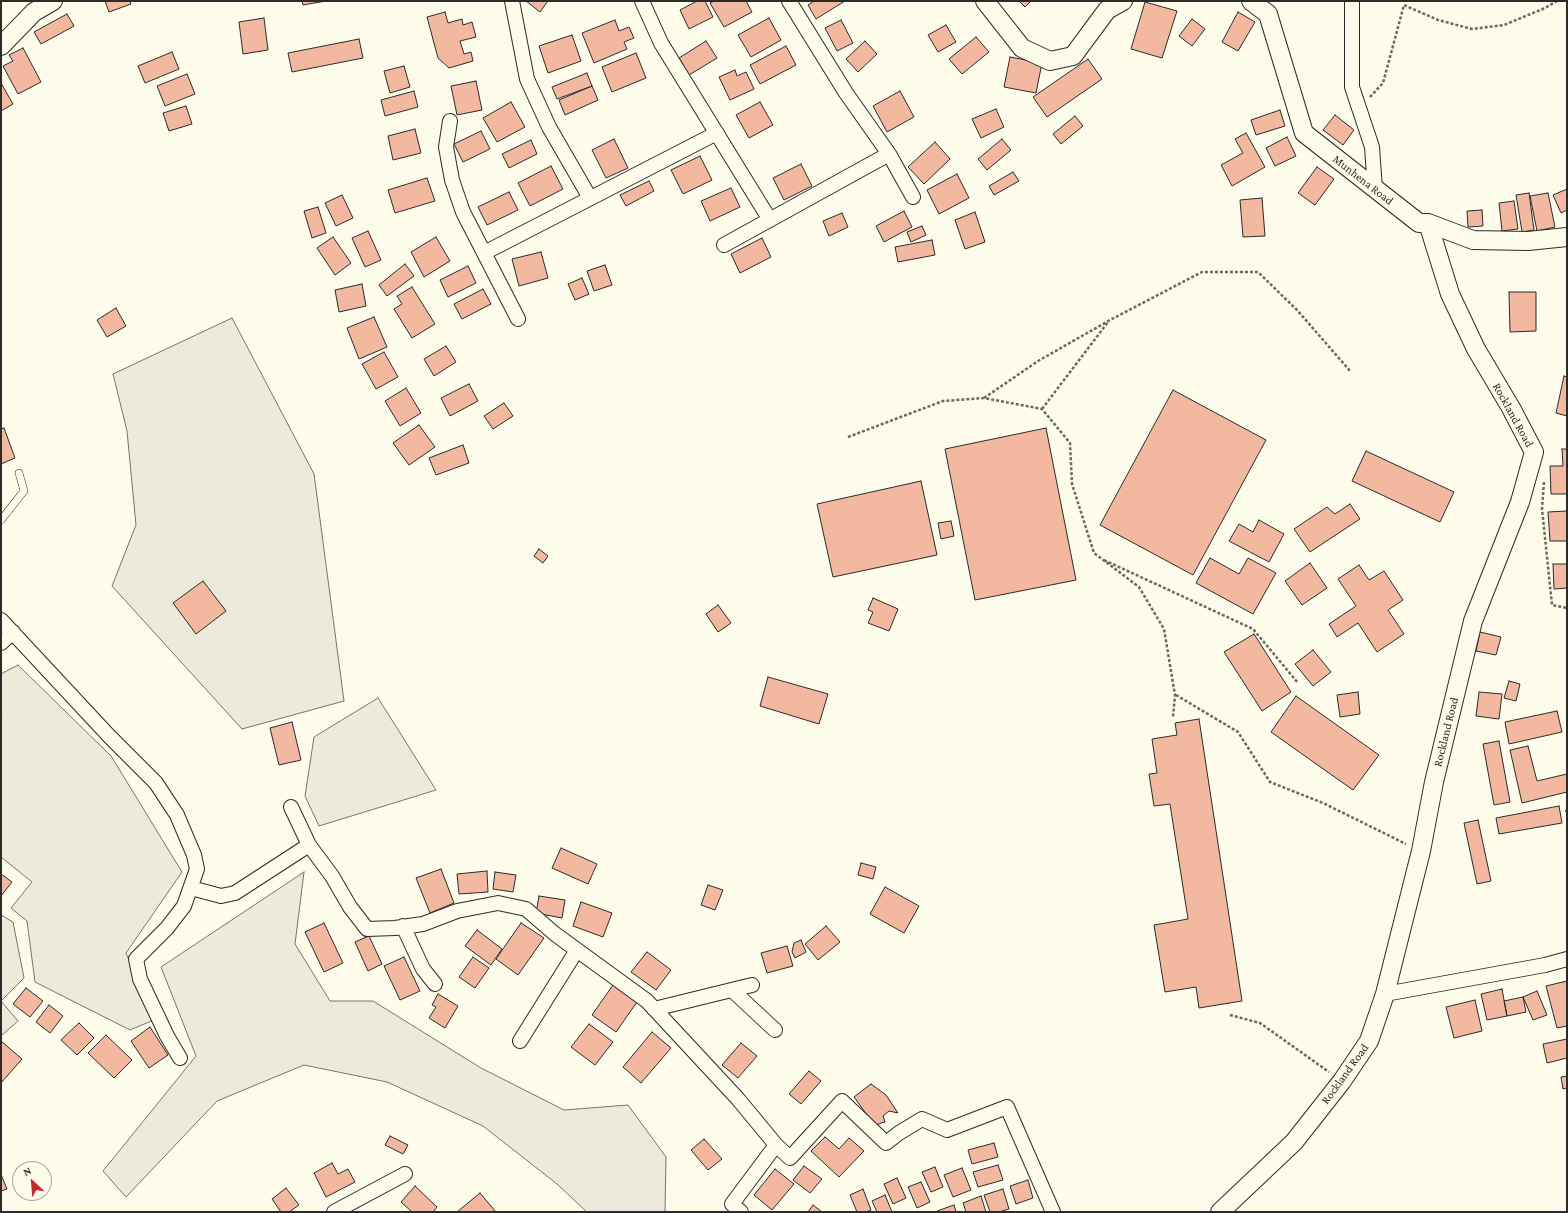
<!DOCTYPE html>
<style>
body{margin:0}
#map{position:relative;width:1568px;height:1213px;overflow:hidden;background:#fdfbea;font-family:"Crimson Pro",serif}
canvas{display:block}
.frame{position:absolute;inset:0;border:2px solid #2b2b2b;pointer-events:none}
.north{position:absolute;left:12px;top:1161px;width:40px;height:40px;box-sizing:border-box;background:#fdfbea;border:1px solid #a9a89e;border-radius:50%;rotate:334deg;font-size:11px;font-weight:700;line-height:16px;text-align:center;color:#2b2b2b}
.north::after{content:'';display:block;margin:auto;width:14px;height:18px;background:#c62828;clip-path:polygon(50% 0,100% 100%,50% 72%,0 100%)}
</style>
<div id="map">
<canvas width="1568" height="1213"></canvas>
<div class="frame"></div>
<div class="north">N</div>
</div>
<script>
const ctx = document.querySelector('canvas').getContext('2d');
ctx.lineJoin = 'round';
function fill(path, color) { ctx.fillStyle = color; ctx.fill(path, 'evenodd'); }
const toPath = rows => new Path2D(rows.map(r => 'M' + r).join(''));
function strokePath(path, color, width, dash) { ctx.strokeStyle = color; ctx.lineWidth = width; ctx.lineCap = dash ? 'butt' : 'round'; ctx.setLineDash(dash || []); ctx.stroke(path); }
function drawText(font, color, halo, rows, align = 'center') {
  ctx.font = font + ' "Crimson Pro",serif'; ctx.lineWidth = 3; ctx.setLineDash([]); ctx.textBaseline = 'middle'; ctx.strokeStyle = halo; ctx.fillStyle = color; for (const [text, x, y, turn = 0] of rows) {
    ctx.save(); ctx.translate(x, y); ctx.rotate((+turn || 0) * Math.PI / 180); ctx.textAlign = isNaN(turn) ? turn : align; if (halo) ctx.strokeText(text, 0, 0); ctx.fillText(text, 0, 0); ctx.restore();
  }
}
const green = toPath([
 [232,318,314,474,344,701,242,729,112,586,136,525,127,431,113,374,232,318],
 [18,665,111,756,182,872,126,953,154,1020,130,1030,35,982,27,921,11,908,32,882,1,857,1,719,2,718,1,715,1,674,18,665],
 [378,698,436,790,319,826,305,796,314,737,378,698],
 [304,872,295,944,330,1001,373,1001,481,1068,564,1110,628,1105,666,1157,665,1212,587,1212,557,1184,483,1126,387,1082,304,1065,217,1101,126,1197,103,1171,196,1056,161,967,304,872],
 [1,915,13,922,24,978,1,1001,18,1021,1,1036,1,915]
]);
fill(green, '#ecebdb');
strokePath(green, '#74746e', 1);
const building = toPath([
 [105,1,130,1,131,4,109,12,105,1],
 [302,1,326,1,303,5,302,1],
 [526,1,548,1,540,12,526,1],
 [697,1,705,1,713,17,689,29,680,10,697,1],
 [714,1,746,1,752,12,724,27,710,3,714,1],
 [814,1,845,1,816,19,808,5,814,1],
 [1019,1,1031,1,1025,7,1019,1],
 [1145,2,1177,11,1162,58,1131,49,1145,2],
 [445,12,448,23,462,19,463,25,472,22,476,37,460,41,464,54,471,52,473,61,449,68,438,58,427,17,445,12],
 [1238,12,1255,22,1238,51,1222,42,1238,12],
 [67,14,74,26,41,44,34,32,67,14],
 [264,18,268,50,243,54,239,22,264,18],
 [769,18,781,40,751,57,738,35,769,18],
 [1192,19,1205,29,1192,46,1179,36,1192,19],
 [615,20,619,31,629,27,634,38,624,42,627,49,594,63,582,33,615,20],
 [841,20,853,43,837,51,825,28,841,20],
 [946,25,956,42,938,52,928,35,946,25],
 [572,35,581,61,548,73,539,46,572,35],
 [976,37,989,52,962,74,949,59,976,37],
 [359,39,363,58,292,72,288,53,359,39],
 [706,41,717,58,689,75,679,58,706,41],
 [865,41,877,54,858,72,846,59,865,41],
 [786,46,796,65,760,84,750,65,786,46],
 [23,48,41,82,18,94,3,66,13,61,9,55,23,48],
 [172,52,179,69,145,83,138,66,172,52],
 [636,53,646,78,612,92,602,67,636,53],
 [1010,57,1042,63,1036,93,1004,87,1010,57],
 [1088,59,1102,79,1047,117,1033,97,1088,59],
 [404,66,410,87,390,93,384,71,404,66],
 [735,70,737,76,746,72,754,89,730,100,719,77,735,70],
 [587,73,592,86,557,99,552,87,587,73],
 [187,74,195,94,165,106,157,86,187,74],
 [476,81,482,110,457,115,451,86,476,81],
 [1,83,13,104,1,111,1,83],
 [592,86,598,100,565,115,559,100,592,86],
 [414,91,418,107,385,116,381,100,414,91],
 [900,91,914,117,887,132,873,106,900,91],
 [511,102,525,127,497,142,483,118,511,102],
 [760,102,773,125,749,138,736,115,760,102],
 [186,106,192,124,169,131,163,113,186,106],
 [996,109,1004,127,981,138,972,119,996,109],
 [1280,110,1285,126,1256,135,1251,120,1280,110],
 [1335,115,1354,130,1343,145,1323,130,1335,115],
 [1075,116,1083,126,1061,144,1053,134,1075,116],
 [415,129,421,153,393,160,388,136,415,129],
 [481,131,490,149,463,162,454,144,481,131],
 [1246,133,1265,167,1232,186,1221,165,1243,153,1235,139,1246,133],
 [1287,137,1296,156,1275,166,1266,148,1287,137],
 [614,139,628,168,606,178,592,150,614,139],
 [1002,139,1011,150,987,170,978,159,1002,139],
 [531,140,537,154,509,168,502,154,531,140],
 [935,142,950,159,924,184,908,167,935,142],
 [700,156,712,180,683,194,671,170,700,156],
 [801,164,812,186,784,200,773,178,801,164],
 [551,166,563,189,530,206,518,183,551,166],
 [1317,167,1334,179,1315,205,1298,193,1317,167],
 [1013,172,1019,181,994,195,989,186,1013,172],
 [957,174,969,198,939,214,927,190,957,174],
 [427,178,435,201,395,213,388,190,427,178],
 [649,181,654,191,626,206,620,195,649,181],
 [731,188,740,207,710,221,701,201,731,188],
 [1567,189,1567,210,1561,213,1553,195,1567,189],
 [509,192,518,210,487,225,478,207,509,192],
 [1529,193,1534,230,1522,232,1516,195,1529,193],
 [1548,193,1555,227,1537,231,1530,196,1548,193],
 [342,195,353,218,336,226,325,203,342,195],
 [1262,198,1265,236,1243,237,1240,200,1262,198],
 [1514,201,1518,229,1502,231,1499,203,1514,201],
 [318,207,326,233,312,238,304,211,318,207],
 [1482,210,1483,226,1468,227,1467,211,1482,210],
 [904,211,912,227,884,242,876,226,904,211],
 [975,212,985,242,965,249,955,220,975,212],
 [842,213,848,227,829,236,823,221,842,213],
 [922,226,926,235,911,242,907,232,922,226],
 [368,231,381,260,365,267,352,238,368,231],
 [333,237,351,263,335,275,317,248,333,237],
 [436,237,450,261,424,277,411,252,436,237],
 [762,238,771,257,740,273,731,254,762,238],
 [932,240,935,255,898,262,895,247,932,240],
 [541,252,548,278,519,286,512,259,541,252],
 [405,264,414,276,387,296,379,285,405,264],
 [605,265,612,285,594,291,587,271,605,265],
 [468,266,476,283,448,297,440,280,468,266],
 [582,278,589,294,575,300,568,284,582,278],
 [362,284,366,306,339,312,335,290,362,284],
 [412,287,435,324,412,338,394,309,402,304,397,296,412,287],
 [483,289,491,304,462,319,454,304,483,289],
 [1509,292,1536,292,1536,331,1510,332,1509,292],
 [116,308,126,326,107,337,97,320,116,308],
 [374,317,387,347,359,359,347,328,374,317],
 [446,346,456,362,434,376,424,359,446,346],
 [384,352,398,377,376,389,362,364,384,352],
 [1564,376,1567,377,1567,416,1556,413,1564,376],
 [469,384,478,401,450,416,441,398,469,384],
 [406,388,421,413,400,426,385,401,406,388],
 [1173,390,1266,440,1193,575,1100,525,1173,390],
 [504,403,513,416,493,429,484,416,504,403],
 [419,425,435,447,409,465,393,443,419,425],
 [4,428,15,458,1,464,1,429,4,428],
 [1046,428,1076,580,975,600,945,449,1046,428],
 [463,445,469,463,436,475,429,458,463,445],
 [1562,449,1567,449,1567,494,1551,494,1550,466,1563,466,1562,449],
 [1366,451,1454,492,1440,522,1352,481,1366,451],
 [921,481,937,555,833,577,817,504,921,481],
 [1350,504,1360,519,1310,552,1294,529,1327,507,1335,514,1350,504],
 [1567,511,1567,541,1550,541,1548,512,1567,511],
 [1259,520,1284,534,1269,562,1229,541,1239,524,1253,532,1259,520],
 [951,521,954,536,941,539,938,523,951,521],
 [539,549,548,556,543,563,534,556,539,549],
 [1210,558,1239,574,1248,558,1276,573,1253,614,1196,583,1210,558],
 [1310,563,1327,588,1302,605,1285,581,1310,563],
 [1553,564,1567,564,1567,588,1554,589,1553,564],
 [1359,565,1369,580,1384,571,1403,600,1388,610,1404,634,1377,652,1358,623,1337,637,1329,624,1356,606,1338,579,1359,565],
 [203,581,226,611,196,634,173,603,203,581],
 [873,598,898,609,889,631,868,623,873,612,868,610,873,598],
 [718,605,731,623,718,632,706,614,718,605],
 [1480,632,1501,637,1496,655,1476,651,1480,632],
 [1254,634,1291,692,1262,711,1224,652,1254,634],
 [1313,650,1331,672,1313,686,1295,664,1313,650],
 [768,677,828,694,819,724,760,706,768,677],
 [1509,681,1520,684,1516,701,1504,698,1509,681],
 [1358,692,1360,714,1340,717,1337,695,1358,692],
 [1479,692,1502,694,1499,719,1476,716,1479,692],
 [1296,696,1379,755,1353,790,1271,732,1296,696],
 [1557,711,1562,732,1509,744,1505,722,1557,711],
 [1199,719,1242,1001,1199,1008,1196,987,1165,992,1154,925,1188,919,1170,804,1154,806,1149,774,1157,773,1152,739,1177,735,1175,723,1199,719],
 [292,722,301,760,279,765,270,728,292,722],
 [1499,741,1510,802,1494,805,1483,744,1499,741],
 [1528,746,1537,781,1567,774,1567,792,1522,803,1510,750,1528,746],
 [1559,806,1562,823,1499,834,1496,818,1559,806],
 [1478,820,1491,881,1477,884,1464,823,1478,820],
 [561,848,597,864,588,884,552,868,561,848],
 [861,863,876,867,873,879,858,875,861,863],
 [441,869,454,903,430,913,416,878,441,869],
 [487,871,488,892,459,894,457,874,487,871],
 [495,872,516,875,513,892,493,889,495,872],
 [1,874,12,882,1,896,1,874],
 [708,885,723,890,715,910,701,905,708,885],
 [885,887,919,906,904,933,870,914,885,887],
 [539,896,565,900,562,918,536,913,539,896],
 [581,902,612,913,603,937,573,926,581,902],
 [324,923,343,963,324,972,305,932,324,923],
 [521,923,544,938,518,975,496,959,521,923],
 [826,926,840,942,818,960,805,944,826,926],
 [477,930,502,949,491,965,465,946,477,930],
 [369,936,382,964,368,971,355,942,369,936],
 [801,940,806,952,795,958,792,952,794,943,801,940],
 [787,946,793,966,767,973,761,953,787,946],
 [647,952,671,970,656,990,631,972,647,952],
 [404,957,420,991,400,1000,384,966,404,957],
 [473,957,489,968,475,988,459,977,473,957],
 [1567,981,1567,1026,1557,1028,1546,986,1567,981],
 [613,985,637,1002,616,1032,592,1015,613,985],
 [26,988,43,1001,30,1017,13,1004,26,988],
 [1502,989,1507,1016,1487,1020,1481,994,1502,989],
 [1537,991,1547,1015,1533,1020,1523,997,1537,991],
 [438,994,458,1006,445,1028,429,1018,436,1007,432,1005,438,994],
 [1523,997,1526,1012,1507,1016,1504,1001,1523,997],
 [1475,1000,1482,1031,1454,1038,1446,1007,1475,1000],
 [49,1005,63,1016,50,1033,36,1022,49,1005],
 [79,1023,94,1038,77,1055,61,1040,79,1023],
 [589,1024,613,1042,595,1065,571,1047,589,1024],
 [150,1027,168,1055,149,1068,131,1041,150,1027],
 [652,1032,671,1048,641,1083,623,1067,652,1032],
 [106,1035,132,1060,114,1078,88,1053,106,1035],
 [1567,1039,1567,1058,1547,1063,1543,1044,1567,1039],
 [1,1041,22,1059,1,1083,1,1041],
 [741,1043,757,1056,738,1078,722,1065,741,1043],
 [809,1071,821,1081,801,1104,789,1094,809,1071],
 [1567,1076,1567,1088,1563,1089,1561,1077,1567,1076],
 [871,1084,886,1095,898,1113,889,1111,883,1116,885,1122,881,1123,875,1126,854,1097,871,1084],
 [390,1136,408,1145,403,1154,385,1145,390,1136],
 [825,1137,839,1149,849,1138,864,1151,839,1177,811,1151,825,1137],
 [704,1139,722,1159,708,1170,691,1150,704,1139],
 [994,1143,998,1157,972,1164,968,1150,994,1143],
 [332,1163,338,1174,348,1169,355,1182,326,1197,314,1173,332,1163],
 [998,1165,1003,1180,978,1187,973,1172,998,1165],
 [804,1166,822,1179,810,1193,793,1180,804,1166],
 [935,1167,943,1187,931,1192,922,1172,935,1167],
 [962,1168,971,1190,953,1197,944,1175,962,1168],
 [775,1169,794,1184,772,1210,754,1195,775,1169],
 [2,1177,7,1189,1,1191,1,1178,2,1177],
 [897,1178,906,1198,893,1204,884,1184,897,1178],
 [1028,1180,1033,1198,1016,1204,1010,1186,1028,1180],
 [921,1182,930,1202,917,1208,908,1187,921,1182],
 [415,1186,437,1207,433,1212,412,1212,401,1202,415,1186],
 [286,1188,299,1205,289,1212,281,1212,272,1199,286,1188],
 [863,1189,871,1210,866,1212,857,1212,850,1195,863,1189],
 [1003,1189,1009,1209,999,1212,990,1212,984,1195,1003,1189],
 [480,1193,496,1212,457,1212,480,1193],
 [885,1195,892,1212,877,1212,872,1201,885,1195],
 [981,1196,986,1212,966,1212,963,1203,981,1196],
 [813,1205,822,1212,808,1212,813,1205],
 [954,1205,956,1212,937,1212,937,1211,954,1205]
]);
fill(building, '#f2b8a0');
strokePath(building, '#2b2b2b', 1);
const service = toPath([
 [1,520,24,491,19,473]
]);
const minor = toPath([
 [512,1,527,79,549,127,590,198],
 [642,1,661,43,770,220],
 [789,1,846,93,889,154,913,197],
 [1352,1,1352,87,1372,147,1375,190],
 [450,121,446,147,452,180,463,212,518,319],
 [724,245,889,154],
 [484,253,717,133],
 [1,620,110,737,156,783,177,815,194,855,197,869,184,906,167,928,136,959,140,979,167,1036,180,1058],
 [1,643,13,632],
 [309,845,332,876,350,907,367,929,395,928,423,924,457,911,498,903,526,909,555,934,647,1001,738,1099,776,1145,732,1204,741,1212],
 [191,888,221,896,235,893,309,845,291,807],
 [403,926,423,969,435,984],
 [732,990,775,1030],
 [1385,994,1545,965,1567,959],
 [654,1009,752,985],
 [520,1041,577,950],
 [776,1145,790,1158,842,1101,886,1143,899,1133,922,1119,947,1130,1007,1107,1053,1212],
 [334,1212,405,1174]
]);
const tertiary = toPath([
 [985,1,1022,48,1050,61,1073,56,1107,10,1123,1],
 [1251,1,1268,14,1304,133,1419,223,1428,223,1473,240,1528,241,1567,237],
 [1,46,34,12,53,1],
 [1220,1212,1294,1142,1342,1081,1369,1041,1385,994,1421,851,1434,782,1473,621,1520,502,1534,452,1511,408,1476,349,1450,294,1428,223]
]);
strokePath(service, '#2b2b2b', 8);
strokePath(minor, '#2b2b2b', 16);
strokePath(tertiary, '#2b2b2b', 20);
strokePath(toPath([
 [1370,97,1383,83,1404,5,1438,20,1472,29,1504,25,1545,8,1557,1],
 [984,398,1038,361,1110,320,1202,272,1258,272,1297,310,1351,372],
 [1042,409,1108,322],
 [848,437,943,401,984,398,1042,409,1070,443,1072,484,1094,553,1139,587,1164,629,1175,695,1173,717],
 [1544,482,1542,509,1552,605,1567,608],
 [1104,560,1253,629,1298,683],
 [1176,695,1238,732,1270,782,1323,803,1406,844],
 [1565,811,1567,811],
 [1230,1015,1260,1023,1329,1072]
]), '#6a6964', 2.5, [3, 2]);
strokePath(service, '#fdfbea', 7);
strokePath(minor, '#fdfbea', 14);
strokePath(tertiary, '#fdfbea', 18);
drawText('12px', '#2b2b2b', '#fdfbea', [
 ["Munhena Road",1363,180,38],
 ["Rockland Road",1513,415,61],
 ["Rockland Road",1446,732,-76],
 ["Rockland Road",1345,1074,-54]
]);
</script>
